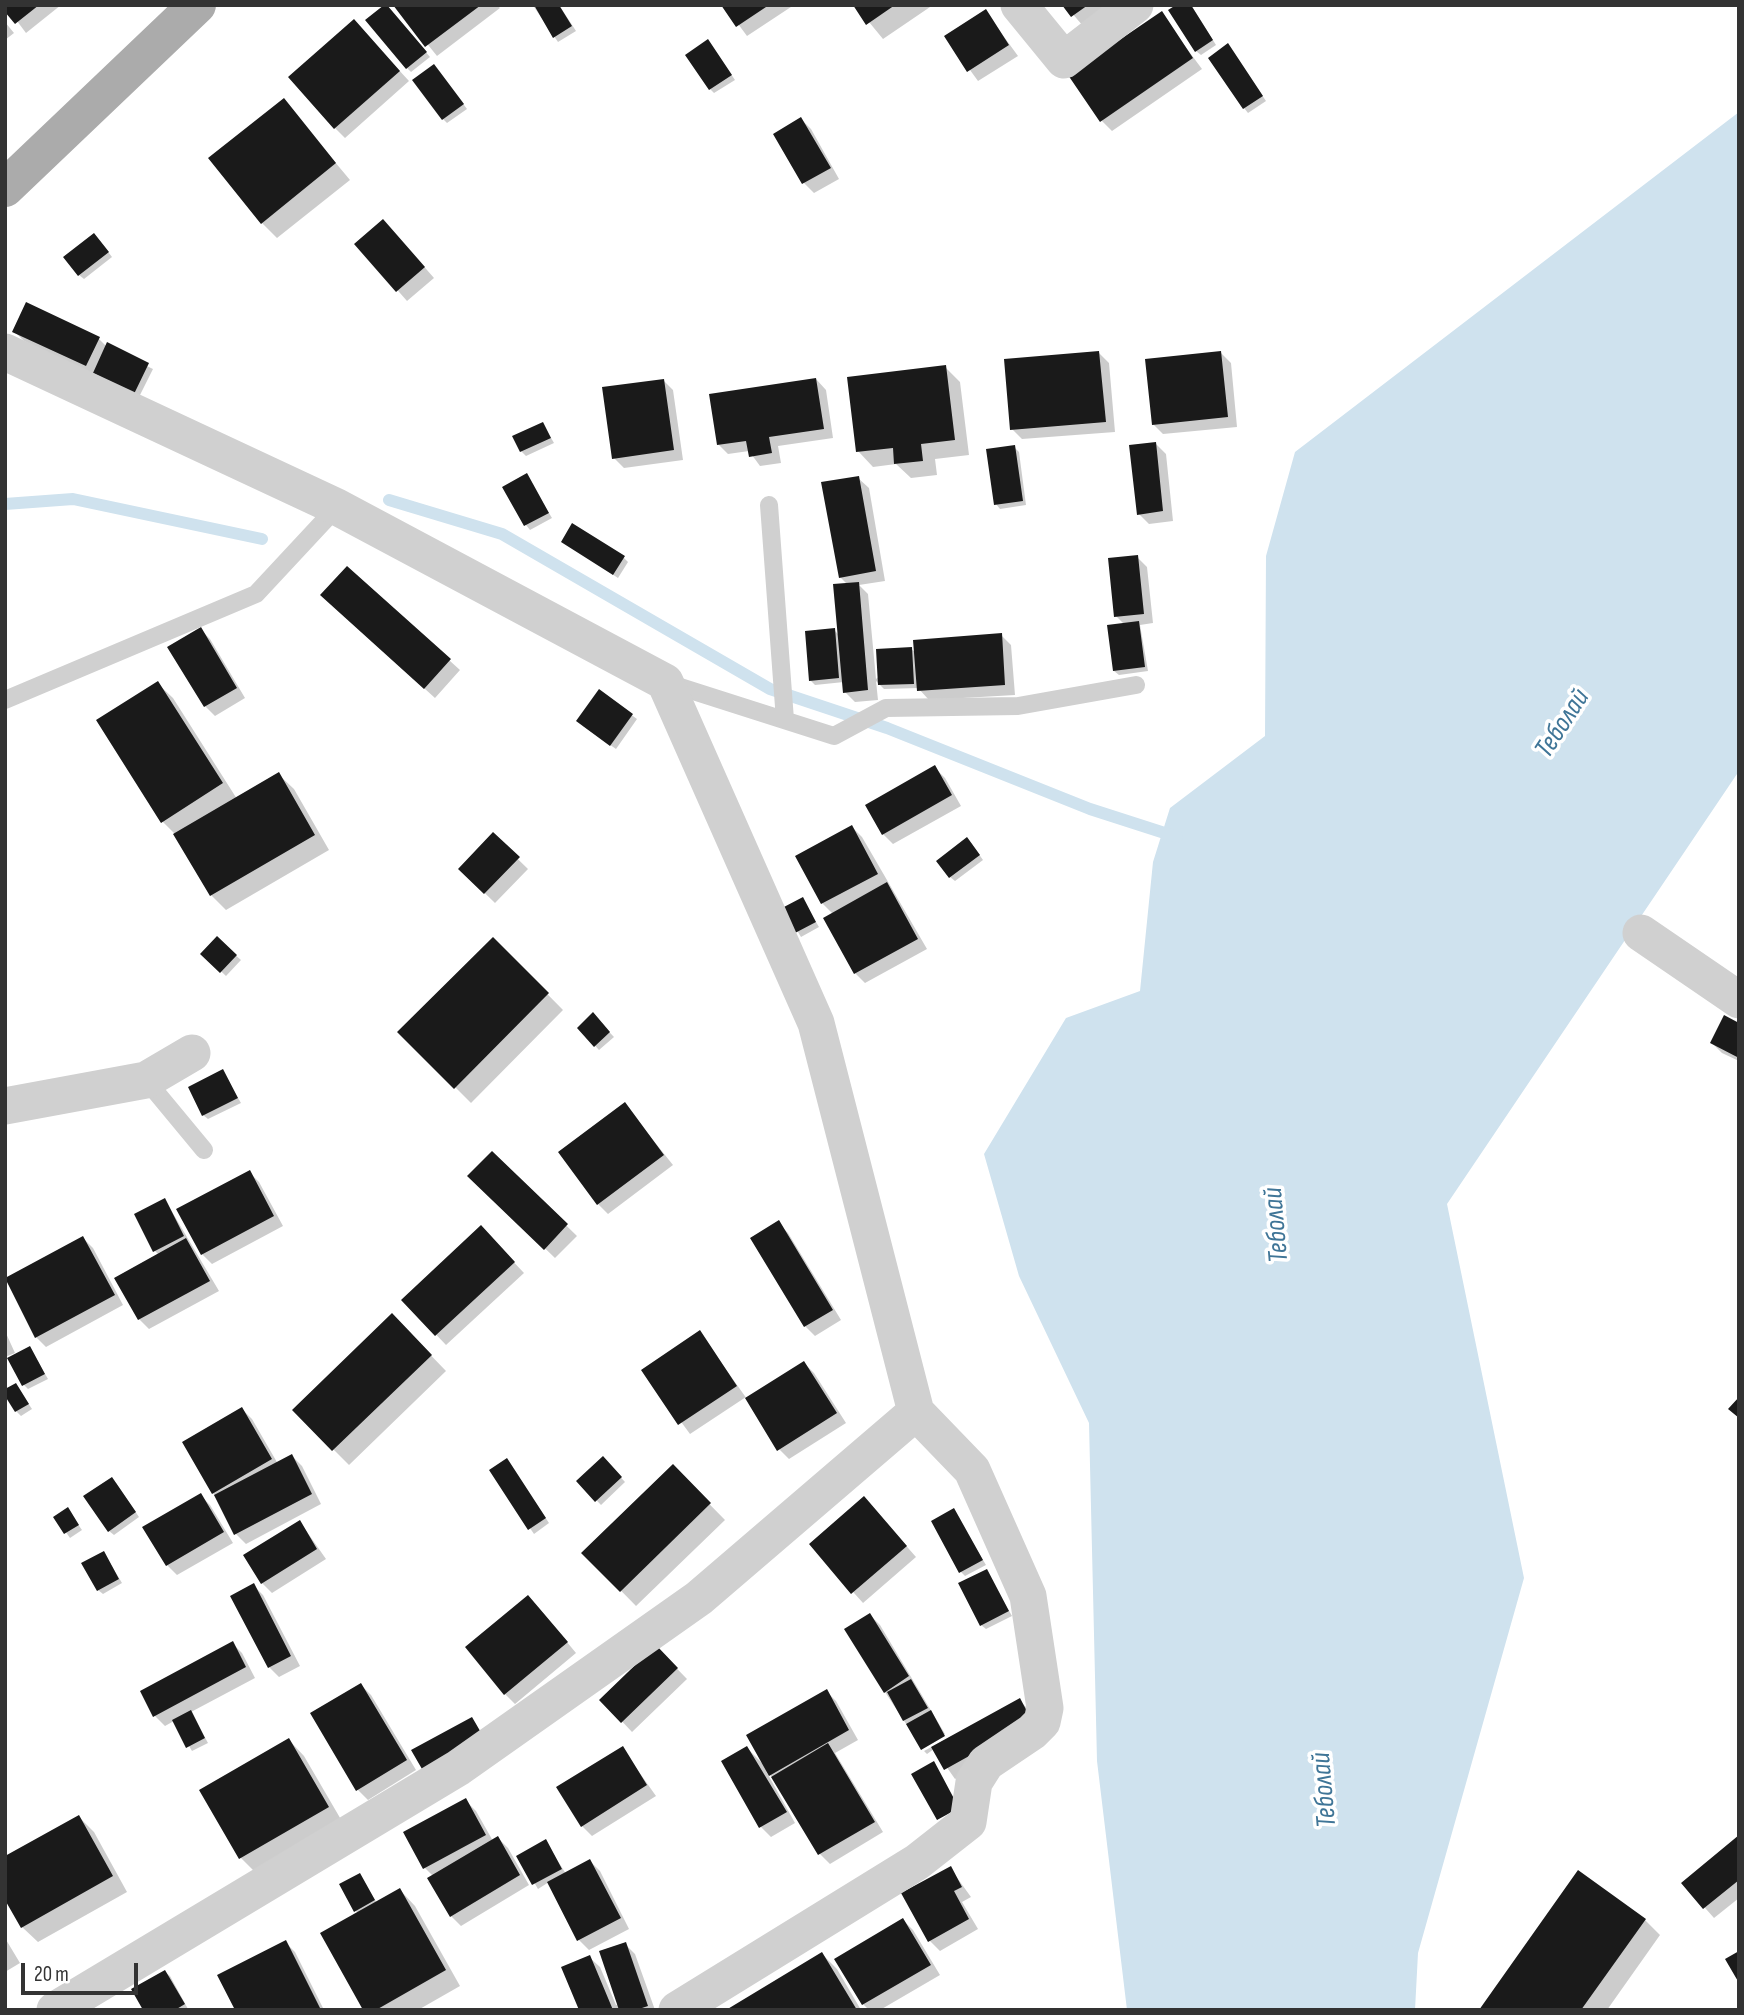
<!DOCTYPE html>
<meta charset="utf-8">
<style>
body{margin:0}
#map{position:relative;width:1744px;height:2015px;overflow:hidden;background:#fff;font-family:"Sofia Sans Condensed",sans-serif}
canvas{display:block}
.frame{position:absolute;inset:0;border:7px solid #333;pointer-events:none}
.scale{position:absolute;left:21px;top:1963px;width:117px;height:32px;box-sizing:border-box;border:4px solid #333;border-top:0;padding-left:9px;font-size:21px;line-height:24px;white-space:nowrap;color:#333;-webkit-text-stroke:5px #fff;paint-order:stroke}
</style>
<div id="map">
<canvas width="1744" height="2015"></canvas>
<div class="frame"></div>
<div class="scale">20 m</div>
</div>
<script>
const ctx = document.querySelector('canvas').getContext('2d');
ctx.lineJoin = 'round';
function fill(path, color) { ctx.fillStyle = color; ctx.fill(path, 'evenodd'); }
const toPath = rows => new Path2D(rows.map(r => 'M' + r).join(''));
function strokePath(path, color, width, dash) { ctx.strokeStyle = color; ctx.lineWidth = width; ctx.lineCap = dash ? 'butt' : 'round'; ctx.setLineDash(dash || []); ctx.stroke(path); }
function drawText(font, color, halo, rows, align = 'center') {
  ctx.font = font + ' "Sofia Sans Condensed",sans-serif'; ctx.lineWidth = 7; ctx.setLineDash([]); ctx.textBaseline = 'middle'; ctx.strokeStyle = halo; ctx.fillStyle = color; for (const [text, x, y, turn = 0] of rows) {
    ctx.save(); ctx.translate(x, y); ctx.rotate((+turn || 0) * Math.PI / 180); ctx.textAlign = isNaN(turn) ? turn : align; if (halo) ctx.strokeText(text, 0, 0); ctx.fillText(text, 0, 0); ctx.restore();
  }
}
fill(toPath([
 [1739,112,1739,771,1447,1204,1524,1578,1418,1953,1415,2010,1127,2010,1097,1761,1089,1423,1019,1276,984,1154,1066,1018,1140,991,1153,862,1170,808,1265,736,1266,556,1295,452]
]), '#cfe2ee');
fill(toPath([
 [5,5,61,5,26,33],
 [396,5,497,5,500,8,437,56],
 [537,5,559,5,576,31,558,42,534,7],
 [724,5,794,5,747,36],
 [855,5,933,5,883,39],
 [1065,5,1111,5,1083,26],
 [1191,5,1216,45,1201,55,1196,51],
 [390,10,430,57,411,72,407,68],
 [986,12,1018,56,978,81,946,37],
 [1161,14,1202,69,1112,131,1102,121],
 [5,22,14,33,5,40],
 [363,31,409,81,345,138,335,128],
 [1228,45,1266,101,1248,113,1244,108],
 [712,46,735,80,714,93,710,89],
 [439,71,467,109,447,123,443,119],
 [284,101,350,180,277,238,262,223],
 [801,119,811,129,839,179,814,193,804,183,775,134],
 [393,231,434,278,407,301,357,244],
 [99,240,112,257,84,279,79,275],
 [14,331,99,339,107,347,153,369,139,397,24,341],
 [1099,353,1109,363,1115,432,1022,439,1012,429],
 [1221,353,1231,363,1237,427,1163,434,1153,424],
 [945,367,960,382,969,455,935,459,937,475,911,478,896,464,873,467,858,451],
 [816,379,826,390,833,438,778,446,781,463,760,466,749,451,728,454,718,444],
 [663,380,673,390,683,460,624,468,614,458],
 [543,424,554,443,526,456,521,451],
 [1156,444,1166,454,1173,521,1149,524,1139,514],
 [1014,447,1019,452,1026,505,1000,509,996,504],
 [526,475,552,518,530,530,526,525],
 [858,478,869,488,885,581,859,585,868,594,876,679,911,649,916,653,1001,635,1011,645,1015,695,929,700,918,688,884,689,876,681,878,700,855,702,845,692,844,682,815,685,811,681,834,630,840,636,848,585,840,577],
 [563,542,624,558,628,562,618,578],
 [1137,557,1147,567,1153,623,1140,625,1148,671,1119,675,1114,671,1125,625,1116,616],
 [347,568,460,670,435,698,332,605],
 [200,629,210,639,245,698,215,716,205,706,170,648],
 [157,683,173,698,237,799,278,774,294,789,329,850,226,910,211,895,176,835,163,822],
 [600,692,637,719,616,749,583,726],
 [935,768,945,778,961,806,893,844,883,834],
 [852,827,862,837,927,949,865,983,855,973,833,914,822,903],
 [493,835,528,869,495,903,460,869],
 [971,843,983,860,955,881,950,877],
 [802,899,819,927,801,937,784,909],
 [217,939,241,960,226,976,203,954],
 [493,939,563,1010,471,1103,400,1032],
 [593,1015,614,1037,599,1050,579,1028],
 [1739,1025,1739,1061,1722,1053,1712,1043],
 [222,1071,241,1103,208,1119,203,1115],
 [625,1105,673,1165,608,1214,598,1204],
 [492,1153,577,1236,555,1258,470,1176],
 [249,1172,259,1182,283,1226,212,1264,202,1254],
 [165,1200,219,1291,149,1329,139,1319,159,1255,155,1251],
 [778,1223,788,1233,841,1320,815,1336,805,1326],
 [83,1238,93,1248,123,1305,46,1347,36,1337,6,1280],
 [491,1238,524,1273,446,1345,403,1300],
 [392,1315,446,1371,349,1465,294,1410],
 [5,1331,15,1353,5,1357],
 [700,1333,747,1399,804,1363,814,1373,846,1423,789,1459,779,1449,746,1397,690,1434,643,1370],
 [30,1348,48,1379,28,1389,24,1385],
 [16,1385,32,1409,21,1416,16,1411],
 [242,1409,252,1419,278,1464,292,1456,302,1466,321,1504,246,1544,236,1534,213,1493],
 [603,1458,625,1482,601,1505,578,1481],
 [507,1460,549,1523,534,1534,491,1471],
 [673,1467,725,1520,636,1606,584,1553],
 [116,1483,139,1517,114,1535,109,1531],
 [200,1495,210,1505,233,1543,177,1575,167,1565],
 [873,1508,916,1557,863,1603,811,1545],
 [68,1510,82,1530,70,1538,56,1518],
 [953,1510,986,1565,965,1576,961,1572],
 [300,1522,326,1559,272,1593,262,1583],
 [104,1553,122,1583,103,1594,98,1590],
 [986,1571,1012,1616,986,1629,981,1625],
 [253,1585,263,1595,300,1666,279,1677,269,1667],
 [538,1607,576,1653,515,1704,505,1694],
 [870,1615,880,1625,945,1734,922,1748,885,1692],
 [232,1643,242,1653,255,1678,191,1712,208,1743,192,1751,174,1721,165,1726,155,1716,142,1692],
 [656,1647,687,1679,632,1732,602,1700],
 [361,1685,371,1695,416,1770,368,1800,358,1790],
 [826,1691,836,1701,858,1740,835,1753,883,1832,830,1864,820,1854,774,1779,766,1771,795,1823,771,1837,761,1827,747,1748,762,1763],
 [1019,1700,1029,1710,1041,1731,955,1779,934,1749,927,1754,924,1751],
 [289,1740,304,1756,343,1823,256,1873,241,1858,202,1791],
 [622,1748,656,1796,592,1836,582,1826],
 [466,1801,476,1811,493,1841,498,1838,508,1848,529,1885,461,1926,451,1916,433,1876,425,1868],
 [79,1817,94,1832,127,1892,38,1942,22,1927],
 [1739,1837,1739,1898,1714,1918,1683,1883],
 [546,1842,566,1874,590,1861,600,1871,629,1929,589,1950,579,1940,549,1882,538,1889,519,1857],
 [950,1868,971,1897,962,1902,978,1929,940,1951,930,1941],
 [359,1875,377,1903,400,1890,415,1906,460,1986,418,2010,365,2010,359,1914,355,1910],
 [903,1920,913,1930,940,1975,880,2010,869,2010,863,2004],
 [1645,1920,1660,1935,1607,2010,1481,2010],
 [5,1938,20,1963,5,1972],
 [285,1942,295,1952,324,2010,237,2010],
 [625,1944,635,1954,655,2010,581,2010,589,1957,600,1967,616,2005,619,2004],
 [822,1954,837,1969,861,2010,729,2010],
 [165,1972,170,1976,188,2009,145,2010]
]), '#0003');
strokePath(toPath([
 [389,500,502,534,770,689,887,728,1090,809,1177,837],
 [5,504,73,499,262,539]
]), '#cfe2ee', 12);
fill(toPath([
 [5,5,39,5,15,24,5,12],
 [384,5,387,5,427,52,406,69,365,20],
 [393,5,481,5,425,47],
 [534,5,559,5,572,26,553,38],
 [721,5,769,5,736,27],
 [853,5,895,5,866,25],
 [1062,5,1088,5,1071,17],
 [1176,5,1191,5,1213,40,1195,52,1168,10],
 [986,9,1009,45,967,72,944,36],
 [1162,11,1193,58,1100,122,1068,75],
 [354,19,400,71,334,129,288,77],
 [708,39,732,75,709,90,685,55],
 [1228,43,1263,96,1243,109,1208,58],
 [434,64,464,104,442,120,412,80],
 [284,98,336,163,261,224,208,158],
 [801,117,831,168,802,184,773,134],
 [383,219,425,267,396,292,354,244],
 [94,233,109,252,78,276,63,257],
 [26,302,100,337,86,366,12,332],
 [107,342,149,363,134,394,93,373],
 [1099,351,1106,422,1010,430,1004,359],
 [1221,351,1228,417,1152,425,1145,359],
 [946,365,955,440,921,444,923,461,894,464,893,448,856,452,847,377],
 [816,378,824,429,769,437,772,453,749,457,746,441,717,445,709,394],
 [664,379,674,450,612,459,602,387],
 [543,422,551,438,520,452,512,436],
 [1156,442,1163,511,1137,515,1129,445],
 [1015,445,1023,501,994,505,986,449],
 [527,473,549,513,524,526,502,487],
 [859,476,876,571,839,578,821,482],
 [572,523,625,556,613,575,561,542],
 [1138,555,1144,614,1114,617,1108,558],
 [347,566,451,659,424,689,320,595],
 [859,582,868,690,843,693,833,584],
 [1139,621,1145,667,1113,671,1107,625],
 [201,627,237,688,204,707,167,647],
 [835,628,839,678,809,681,805,631],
 [1002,633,1005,685,917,691,913,640],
 [912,647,914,684,878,685,876,649],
 [158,681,223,783,161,823,96,720],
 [599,689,633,714,610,746,576,721],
 [935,765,952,795,882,835,865,805],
 [279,772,315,835,210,896,173,834],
 [852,825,878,874,821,904,795,856],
 [493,832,520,857,484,894,458,869],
 [967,837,980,855,949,878,936,861],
 [887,882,918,939,854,974,823,918],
 [803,897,816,922,795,933,782,908],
 [217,936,237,955,220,973,200,954],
 [493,937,549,993,454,1089,397,1032],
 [593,1012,610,1032,594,1047,577,1028],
 [1724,1015,1739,1023,1739,1058,1710,1043],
 [223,1069,238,1098,202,1116,188,1087],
 [625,1102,664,1155,597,1205,558,1152],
 [492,1151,568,1224,544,1250,467,1176],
 [250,1170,274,1216,201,1255,176,1209],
 [165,1198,184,1236,153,1252,134,1214],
 [779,1220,833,1310,804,1327,750,1238],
 [481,1225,515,1262,435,1336,401,1300],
 [83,1236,115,1295,35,1338,5,1278],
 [186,1238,210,1281,138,1320,114,1278],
 [392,1313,432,1355,332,1451,292,1410],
 [700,1330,737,1386,678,1425,641,1370],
 [30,1346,45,1374,22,1386,7,1358],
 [804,1361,837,1413,777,1451,745,1398],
 [16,1383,29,1404,15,1412,5,1396,5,1389],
 [1739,1397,1739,1418,1728,1409],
 [242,1407,272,1459,212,1494,182,1442],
 [292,1454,312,1494,234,1535,214,1495],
 [603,1456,622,1477,595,1502,576,1481],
 [507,1458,546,1518,528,1530,489,1470],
 [673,1464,711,1503,620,1592,581,1553],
 [112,1477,136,1512,108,1532,83,1496],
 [201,1493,224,1532,166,1566,142,1527],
 [864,1496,907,1546,851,1594,809,1544],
 [68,1507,79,1525,64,1534,53,1517],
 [954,1508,983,1560,959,1573,931,1521],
 [300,1520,317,1549,261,1584,243,1555],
 [104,1551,119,1579,97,1591,81,1563],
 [987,1569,1009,1611,980,1626,958,1583],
 [254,1583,291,1656,268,1668,230,1596],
 [528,1595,568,1642,504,1695,465,1647],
 [870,1613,909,1676,884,1693,844,1629],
 [233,1641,246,1667,153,1717,140,1691],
 [656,1645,678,1668,621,1723,599,1700],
 [911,1679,928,1708,903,1721,887,1692],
 [361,1683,407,1760,356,1791,310,1713],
 [827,1689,849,1730,769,1776,746,1735],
 [1020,1698,1032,1721,944,1770,931,1747],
 [191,1710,205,1738,186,1748,172,1720],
 [931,1710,945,1736,921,1750,906,1724],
 [472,1717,483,1736,422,1769,411,1750],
 [289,1738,329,1807,239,1859,199,1790],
 [828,1743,875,1822,818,1855,771,1777],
 [623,1746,647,1785,581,1827,556,1787],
 [747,1746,787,1812,759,1828,721,1761],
 [934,1761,959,1808,937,1820,911,1774],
 [466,1798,486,1835,423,1869,403,1832],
 [79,1815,113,1876,21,1928,5,1900,5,1856],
 [1739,1835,1739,1880,1703,1909,1681,1883],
 [498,1836,520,1875,450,1917,427,1878],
 [546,1839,562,1869,532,1885,516,1856],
 [590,1859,621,1918,577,1941,547,1882],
 [951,1866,962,1887,954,1891,969,1919,928,1942,901,1893],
 [1578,1870,1646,1919,1581,2010,1479,2010],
 [360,1873,375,1900,354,1912,339,1884],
 [400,1888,446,1970,376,2010,363,2010,320,1933],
 [903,1918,931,1965,862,2005,834,1959],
 [286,1940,321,2010,235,2010,217,1975],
 [626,1942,648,2006,636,2010,619,2010,599,1951],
 [1739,1951,1739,1983,1725,1959],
 [822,1952,857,2010,726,2010],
 [590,1955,613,2010,579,2010,561,1967],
 [165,1970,185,2004,175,2010,143,2010,131,1989]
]), '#1a1a1a');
strokePath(toPath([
 [769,505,785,720],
 [668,683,834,736,886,708,1018,706,1136,685],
 [5,700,256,594,337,507],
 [146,1080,204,1150]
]), '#d0d0d0', 18);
strokePath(toPath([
 [1019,5,1064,60,1135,5],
 [5,352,337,507,665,682,816,1023,916,1412,699,1598,458,1768,55,2010],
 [1641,933,1739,1000],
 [5,1106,146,1080,192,1053],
 [677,2010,917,1862,968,1822,974,1782,986,1763,1032,1732,1042,1722,1045,1708,1028,1596,972,1470,916,1412]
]), '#d0d0d0', 37);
strokePath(toPath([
 [5,188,197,5]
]), '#ababab', 38);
drawText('italic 28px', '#3f7597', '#fff', [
 ["Теболай",1563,724,-57],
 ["Теболай",1277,1225,-95],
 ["Теболай",1325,1790,-95]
]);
</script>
